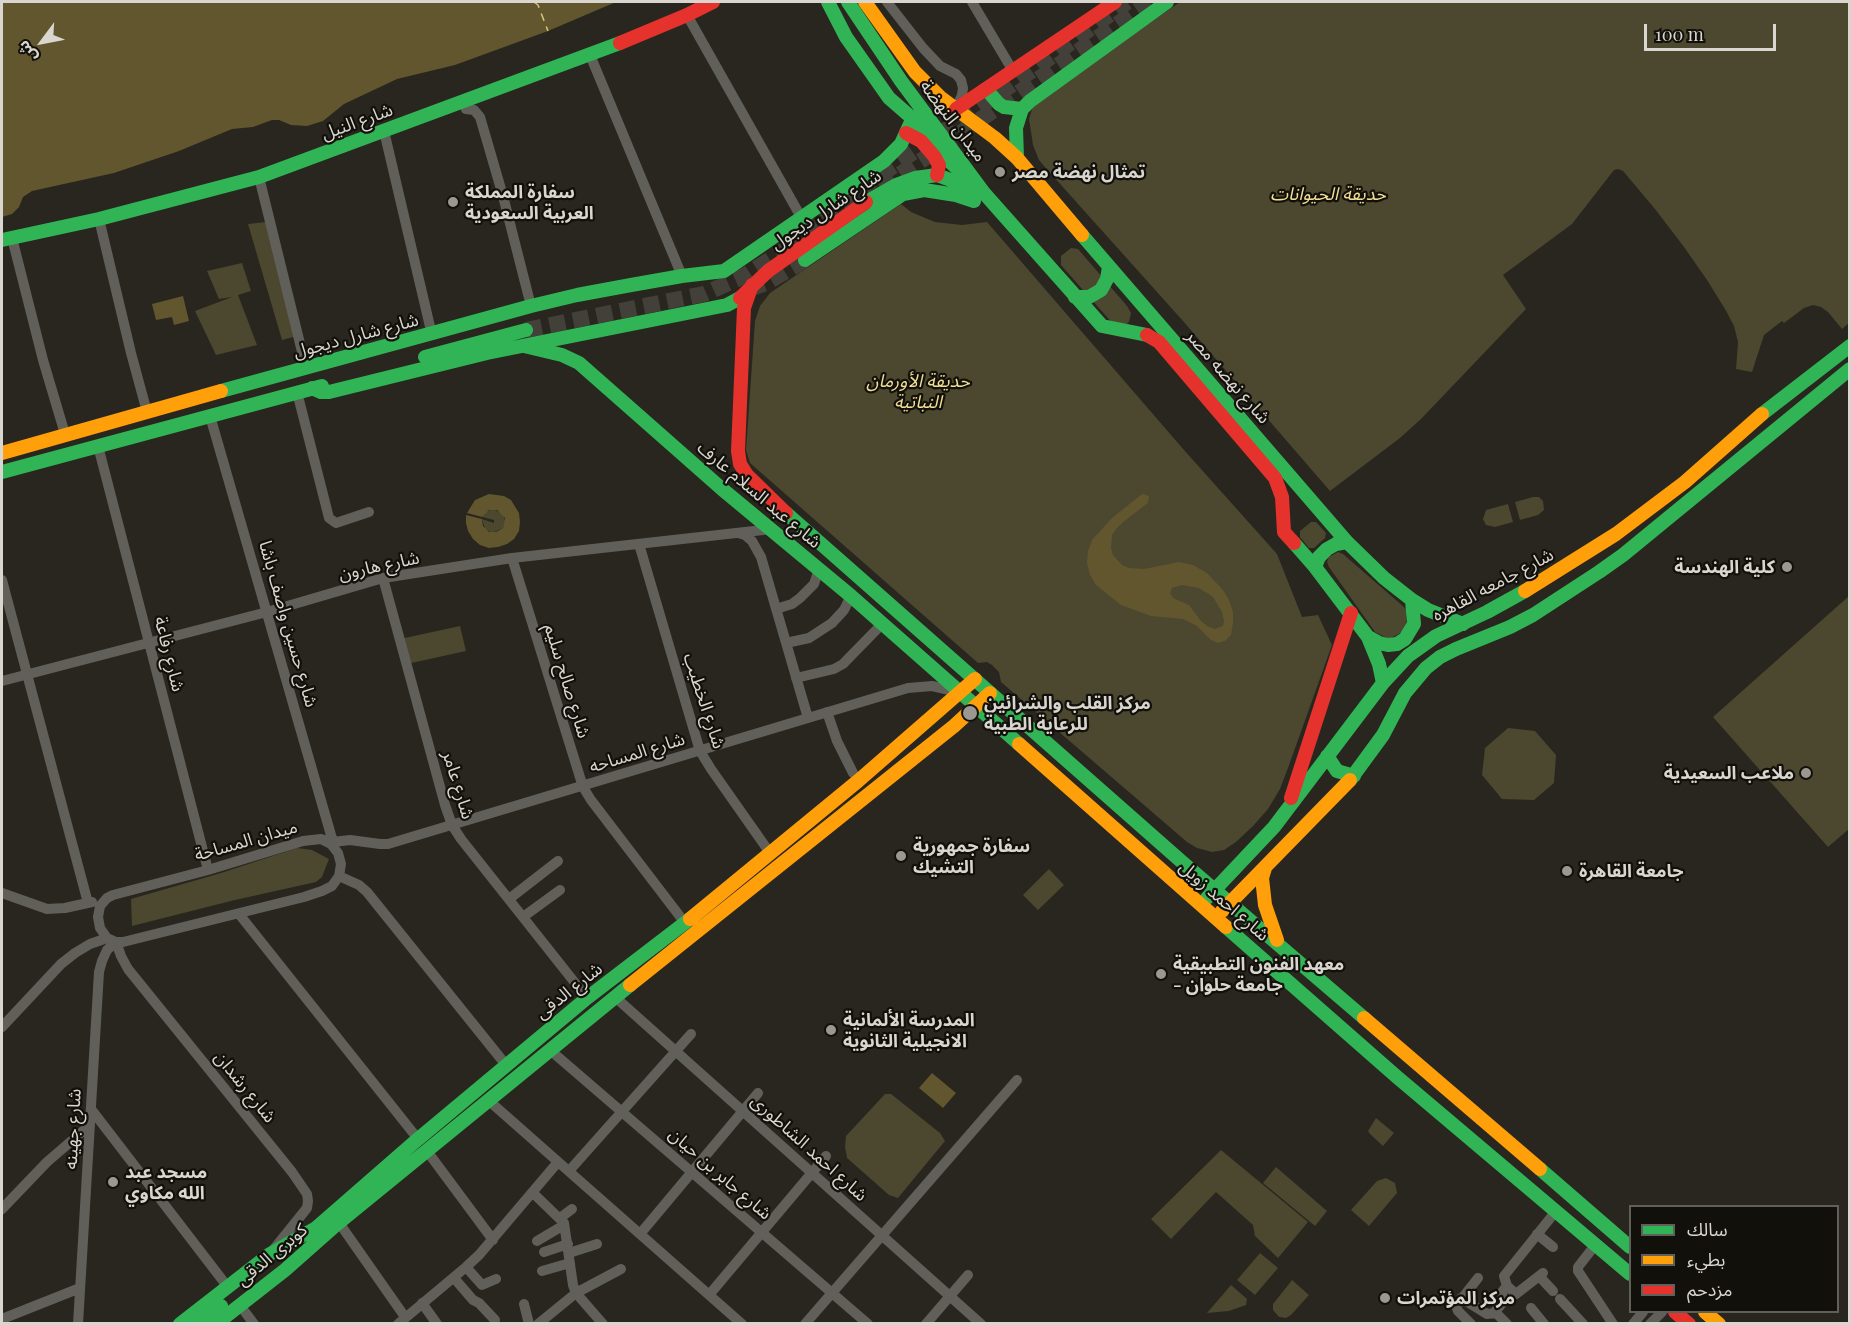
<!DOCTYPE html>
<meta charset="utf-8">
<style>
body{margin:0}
#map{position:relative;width:1851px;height:1325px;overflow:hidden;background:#28261e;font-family:"Playfair Display","Noto Sans Arabic",serif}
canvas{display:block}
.frame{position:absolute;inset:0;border:3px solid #d8d6ce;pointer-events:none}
.legend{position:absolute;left:1629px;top:1205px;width:210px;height:108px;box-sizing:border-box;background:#12100b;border:2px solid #615f59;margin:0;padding:8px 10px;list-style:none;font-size:18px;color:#d8d6ce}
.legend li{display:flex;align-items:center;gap:12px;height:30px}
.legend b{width:30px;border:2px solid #615f59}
.north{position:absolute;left:12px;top:12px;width:60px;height:60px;-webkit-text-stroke:4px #12100b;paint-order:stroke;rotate:238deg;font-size:16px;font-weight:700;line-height:24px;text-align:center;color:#d8d6ce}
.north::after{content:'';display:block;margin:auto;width:21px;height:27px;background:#d8d6ce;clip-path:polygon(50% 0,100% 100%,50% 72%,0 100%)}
.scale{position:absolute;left:1644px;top:24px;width:132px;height:27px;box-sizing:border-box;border:3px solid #d8d6ce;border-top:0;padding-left:8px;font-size:18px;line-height:21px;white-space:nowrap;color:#d8d6ce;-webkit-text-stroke:4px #12100b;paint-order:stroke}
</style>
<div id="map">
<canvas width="1851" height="1325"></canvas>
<div class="frame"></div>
<ul class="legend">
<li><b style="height:8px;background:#30b455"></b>سالك</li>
<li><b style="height:8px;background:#ff9f0a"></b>بطيء</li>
<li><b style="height:8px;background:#e5322d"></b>مزدحم</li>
</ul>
<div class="north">ش</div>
<div class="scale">100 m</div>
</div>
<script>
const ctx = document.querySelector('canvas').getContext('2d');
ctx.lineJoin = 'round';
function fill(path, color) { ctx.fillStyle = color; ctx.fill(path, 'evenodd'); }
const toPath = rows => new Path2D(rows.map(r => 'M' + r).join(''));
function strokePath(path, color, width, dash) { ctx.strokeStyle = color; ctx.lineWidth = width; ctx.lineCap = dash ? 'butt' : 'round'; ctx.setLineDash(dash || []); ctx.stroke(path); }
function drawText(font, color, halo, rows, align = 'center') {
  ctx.font = font + ' "Playfair Display","Noto Sans Arabic",serif'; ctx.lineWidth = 4.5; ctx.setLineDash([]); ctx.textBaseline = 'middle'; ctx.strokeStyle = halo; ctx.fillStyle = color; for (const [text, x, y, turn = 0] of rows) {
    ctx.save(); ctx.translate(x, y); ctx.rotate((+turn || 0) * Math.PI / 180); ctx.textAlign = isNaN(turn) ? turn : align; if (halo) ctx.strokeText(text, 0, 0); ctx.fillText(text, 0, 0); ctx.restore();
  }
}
fill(toPath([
 [1180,2,1849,2,1849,323,1842,329,1828,312,1821,307,1813,305,1804,308,1784,323,1782,321,1764,335,1752,372,1736,369,1738,342,1734,326,1725,309,1707,280,1684,247,1655,209,1623,171,1618,169,1614,170,1572,224,1503,275,1526,309,1421,419,1400,438,1330,491,1183,321,1044,166,1039,160,1033,145,1029,119,1032,109,1040,99],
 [901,204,911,212,935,222,962,225,987,222,1184,450,1277,554,1302,617,1318,615,1332,645,1288,768,1280,789,1268,809,1253,826,1236,842,1224,850,1212,852,1197,848,1187,842,1001,682,999,672,992,665,987,662,978,663,750,463,746,450,755,321,760,306,770,293],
 [266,222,297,336,282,340,248,224],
 [1071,248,1078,249,1127,306,1131,313,1129,322,1123,327,1114,325,1061,265,1061,256],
 [242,263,251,291,238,295,257,345,216,355,195,311,232,297,219,299,207,271],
 [1533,497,1539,497,1543,501,1544,510,1538,515,1520,520,1515,502],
 [1508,504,1513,522,1495,527,1486,525,1483,519,1486,510],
 [493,509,503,514,505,521,503,528,492,533,485,529,482,519,494,523,494,520,482,517,486,512],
 [1311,522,1316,522,1326,533,1325,538,1314,548,1309,548,1300,537,1300,531],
 [1338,552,1343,554,1404,607,1406,610,1406,630,1389,639,1375,632,1329,567,1327,562,1329,557],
 [1849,596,1849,829,1828,847,1713,717],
 [460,626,466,651,407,664,400,639],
 [1508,728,1535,731,1556,755,1554,783,1534,800,1502,799,1482,775,1485,748],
 [297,848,312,850,329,859,322,877,316,882,235,900,132,926,131,899,221,873],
 [1049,869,1064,885,1038,910,1023,895],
 [885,1094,891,1094,940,1133,945,1141,898,1198,889,1195,847,1158,845,1147,846,1136],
 [1376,1118,1394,1133,1383,1146,1370,1134,1368,1131],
 [1221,1150,1308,1222,1278,1258,1255,1236,1253,1225,1216,1192,1171,1239,1151,1219],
 [1276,1167,1327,1211,1315,1226,1263,1183],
 [1386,1178,1395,1183,1397,1193,1369,1226,1351,1210,1377,1181],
 [1260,1253,1278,1268,1255,1295,1237,1280],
 [1292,1280,1309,1295,1291,1315,1286,1318,1279,1317,1273,1310,1273,1304],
 [1231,1285,1247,1299,1246,1305,1229,1311,1207,1313]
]), '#4c472f');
fill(toPath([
 [2,2,616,2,548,31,455,65,397,79,344,104,323,121,307,126,291,125,279,120,272,120,253,127,232,129,179,151,114,173,32,191,23,197,19,207,12,214,2,217],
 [183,296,189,321,174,325,172,317,156,320,152,304],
 [489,494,504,496,511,500,519,513,520,522,519,531,514,539,507,544,498,547,489,548,480,545,473,539,468,531,466,523,466,515,482,519,483,526,489,532,496,532,503,528,505,518,497,510,489,510,482,517,467,513,475,500],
 [1142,494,1149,496,1148,503,1123,522,1116,529,1112,535,1111,548,1113,555,1122,565,1129,568,1144,569,1179,562,1193,565,1207,573,1223,590,1229,600,1233,612,1233,623,1231,635,1225,641,1218,643,1211,640,1197,626,1183,619,1151,616,1121,605,1096,585,1090,575,1087,563,1088,551,1092,540,1112,518],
 [1182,585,1199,588,1213,597,1222,612,1224,621,1223,626,1215,629,1207,626,1200,620,1189,605,1173,598,1170,593,1172,588],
 [932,1073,956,1093,943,1108,919,1088]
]), '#61562d');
strokePath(toPath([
 [534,2,538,5,548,31]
]), '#d7c57c', 1.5, [8, 6]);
strokePath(toPath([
 [880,187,922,160,1149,2],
 [781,243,1017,81,1127,2],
 [749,289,766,283,805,260],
 [526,330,704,294,744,276,796,243]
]), '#424038', 16, [16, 8]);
strokePath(toPath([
 [887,2,923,48,940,66,956,74,961,80,963,88,962,95,956,109],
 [972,2,1013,71],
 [687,15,801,217],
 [590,55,682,276],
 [466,100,466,109,474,110,480,117,503,196,531,306],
 [384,131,432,335],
 [259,177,306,368],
 [99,219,131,353,147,412],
 [12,238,43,360,65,434],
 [297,392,329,518,336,523,369,512],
 [210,416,333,842],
 [98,446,208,870],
 [738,533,745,535,752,541,761,557,808,718],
 [639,544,700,751,711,769,770,853],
 [512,558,583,787,591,800,685,923],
 [383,578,445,805,452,825,461,839,587,998],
 [2,580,88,903],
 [776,609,792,604,800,598,814,584,819,569],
 [786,643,809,638,832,623,844,610,851,596],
 [796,678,834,669,843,664,882,624],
 [2,681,267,612,383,578,512,558,772,529],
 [827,712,837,741,853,773],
 [321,839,333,842,350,840,380,844,388,844,908,688,932,686,954,691],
 [321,839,331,844,338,853,341,864,339,876,332,886,322,891,304,897,123,942,116,942,107,938,100,928,98,917,100,906,107,898,113,895,208,870,303,841,321,839],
 [339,876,359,885,367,892,506,1065],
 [2,893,47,909,65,908,92,902],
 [509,899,558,861],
 [239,914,418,1139],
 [523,917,560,890],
 [615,997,981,1324],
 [2,1027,61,964,75,953,90,944,107,938],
 [550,1050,868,1324],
 [488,1100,742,1324],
 [91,1109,227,1286],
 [427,1151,493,1240],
 [569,1171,691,1034],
 [533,1193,564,1223,573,1285,576,1293,603,1324],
 [2,1209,47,1162,90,1125],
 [560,1218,572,1209],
 [342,1227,405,1317],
 [640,1234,758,1093],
 [1537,1234,1553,1247],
 [537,1241,564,1225],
 [1596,1244,1578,1267,1578,1271,1613,1324],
 [544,1252,568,1244],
 [569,1253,597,1244],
 [466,1267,482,1285,496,1279],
 [542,1271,570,1263],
 [1539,1276,1553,1291],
 [454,1278,473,1300,479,1303,495,1320],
 [1507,1286,1516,1294,1543,1273],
 [709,1295,826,1156],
 [1461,1298,1487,1314,1496,1313,1507,1324],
 [1560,1299,1583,1324],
 [422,1303,437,1324],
 [524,1304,529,1324],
 [1531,1308,1544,1324],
 [245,1312,254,1324],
 [1494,1313,1503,1302,1502,1292,1507,1286,1504,1276,1556,1211],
 [2,1319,80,1288],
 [78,1324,99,972,102,961,107,950,116,942,121,956,128,969,292,1172,307,1194,308,1201,307,1208,274,1249],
 [398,1324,466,1267,479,1255,558,1162],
 [538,1324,576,1293,621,1269],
 [805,1324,1017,1080],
 [926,1324,968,1275],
 [1471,1324,1458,1311,1456,1306,1478,1278],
 [1633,1324,1643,1312],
 [1650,1324,1662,1312]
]), '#615f59', 10);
strokePath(toPath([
 [828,2,846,37,889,98,920,125,949,161,968,179],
 [848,2,901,81,984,193,1102,326,1147,335],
 [986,89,999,104,1004,107,1022,109],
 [1017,158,1016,128,1022,109,1030,101,1167,2],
 [866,202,896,185,915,178,937,175,983,192],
 [1082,235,1347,542,1384,578,1412,600,1428,610,1463,624],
 [2,240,99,219,259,177,620,43],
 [805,260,903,194,924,190,956,195,974,201],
 [724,271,884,161,901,144,911,122],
 [1075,297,1089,297,1101,290,1107,279,1109,267],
 [524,346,562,355,579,363,722,489,851,596,1019,744],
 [425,357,526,330],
 [312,388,321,392,329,392,487,353,727,305,740,298],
 [221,391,531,306,577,295,631,285,682,276,724,271],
 [1762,414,1850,346],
 [2,472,322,386],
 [786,513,1182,862,1364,1018],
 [1294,543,1315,567,1368,637,1379,664,1383,683],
 [1315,567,1319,557,1327,549,1336,544,1347,542],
 [1368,637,1379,643,1388,645,1397,644,1405,639,1414,624,1412,600],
 [1327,756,1337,771,1354,776],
 [1350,780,1383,735,1405,693,1426,668,1440,657,1456,649,1510,627,1533,615,1599,572,1623,555,1850,369],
 [1207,898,1274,827,1383,683,1408,656,1436,636,1487,612,1525,591],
 [1226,927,1397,1077,1630,1274],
 [1540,1169,1630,1247],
 [180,1324,270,1254,316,1228,418,1139,587,998,690,919],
 [199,1324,221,1306],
 [216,1324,285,1270,337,1224,630,985]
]), '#30b455', 14);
strokePath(toPath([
 [865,2,915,72,940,97,995,138,1017,158,1082,235],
 [2,453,221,391],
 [1525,591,1616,534,1685,482,1762,414],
 [1019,744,1226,927],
 [1265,868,1262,878,1265,905,1277,940],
 [1222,911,1350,780],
 [690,919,858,781,975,679],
 [630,985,954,726,990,693],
 [1364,1018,1540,1169],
 [1705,1312,1719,1324]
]), '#ff9f0a', 14);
strokePath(toPath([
 [620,43,687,15,713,2],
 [956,109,1115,2],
 [906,133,921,141,934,156,939,165,937,175],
 [752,285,744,308,738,451,740,464,747,475,786,513],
 [740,298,768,271,866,202],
 [1147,335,1159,342,1275,478,1282,497,1284,532,1294,543],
 [1291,798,1351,613],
 [1675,1312,1689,1324]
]), '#e5322d', 14);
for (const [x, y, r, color] of [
 [1000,172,6,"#9a9890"],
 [453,202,6,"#9a9890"],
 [1787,567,6,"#9a9890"],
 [970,713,8,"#9a9890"],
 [1806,773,6,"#9a9890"],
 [901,856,6,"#9a9890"],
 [1567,871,6,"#9a9890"],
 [1161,974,6,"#9a9890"],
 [831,1030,6,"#9a9890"],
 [113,1182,6,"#9a9890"],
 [1385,1298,6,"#9a9890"]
]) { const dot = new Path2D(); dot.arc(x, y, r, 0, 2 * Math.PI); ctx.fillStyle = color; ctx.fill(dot); strokePath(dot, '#12100b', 2); }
drawText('18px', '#d8d6ce', '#12100b', [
 ["ميدان النهضة",953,121,53],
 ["شارع النيل",357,122,-20],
 ["شارع شارل ديجول",826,210,-34],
 ["شارع شارل ديجول",356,336,-15],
 ["شارع نهضه مصر",1228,377,49],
 ["شارع عبد السلام عارف",759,495,40],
 ["شارع هارون",379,566,-12],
 ["شارع جامعه القاهره",1493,585,-28],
 ["شارع حسين واصف باشا",288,624,74],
 ["شارع رفاعة",169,654,76],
 ["شارع صالح سليم",567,681,73],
 ["شارع الخطيب",704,701,72],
 ["شارع المساحه",637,753,-17],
 ["شارع عامر",458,785,73],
 ["ميدان المساحة",246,841,-16],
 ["شارع احمد زويل",1224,901,41],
 ["شارع الدقى",569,991,-38],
 ["شارع رشدان",245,1087,51],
 ["شارع جهينه",73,1129,-87],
 ["شارع احمد الشاطورى",809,1148,42],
 ["شارع جابر بن حيان",720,1174,41],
 ["كوبرى الدقى",272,1255,-40]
]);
drawText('bold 18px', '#d8d6ce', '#12100b', [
 ["تمثال نهضة مصر",1012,172],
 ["سفارة المملكة",465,192],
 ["العربية السعودية",465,213],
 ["كلية الهندسة",1775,567,"right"],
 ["مركز القلب والشرائين",984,703],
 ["للرعاية الطبية",984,724],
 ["ملاعب السعيدية",1794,773,"right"],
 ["سفارة جمهورية",913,846],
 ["التشيك",913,867],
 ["جامعة القاهرة",1579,871],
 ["معهد الفنون التطبيقية",1173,964],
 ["- جامعة حلوان",1173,985],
 ["المدرسة الألمانية",843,1020],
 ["الانجيلية الثانوية",843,1041],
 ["مسجد عبد",125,1172],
 ["الله مكاوي",125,1193],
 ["مركز المؤتمرات",1397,1298]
], 'left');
drawText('italic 18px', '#f1de94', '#12100b', [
 ["حديقة الحيوانات",1328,194],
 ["حديقة الأورمان",918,381],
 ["النباتية",918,402]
]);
</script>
